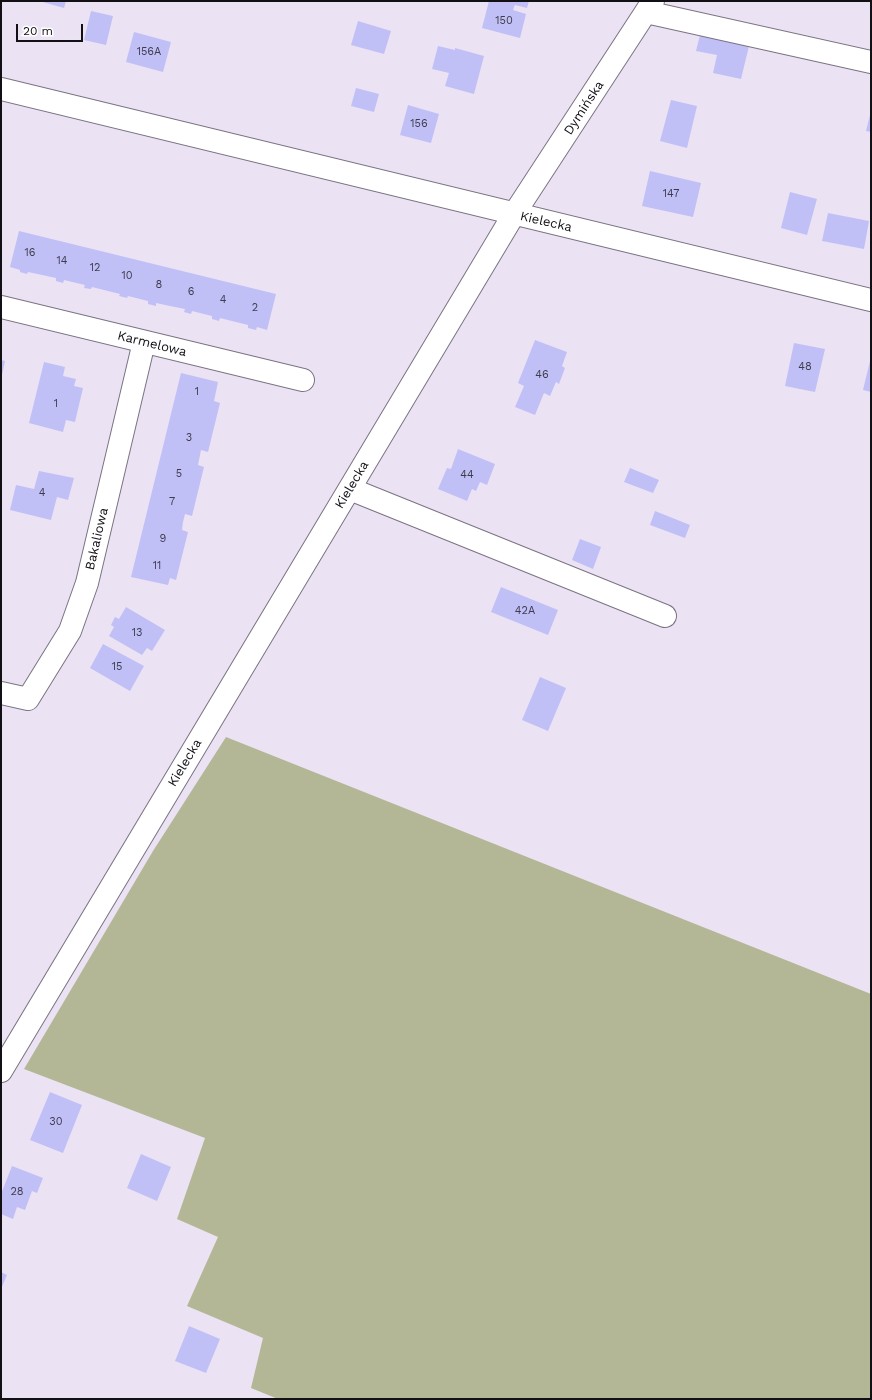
<!DOCTYPE html>
<meta charset="utf-8">
<style>
body{margin:0}
#map{position:relative;width:872px;height:1400px;overflow:hidden;background:#ebe2f4;font-family:"Work Sans",sans-serif}
canvas{display:block}
.frame{position:absolute;inset:0;border:2px solid #120f15;pointer-events:none}
.scale{position:absolute;left:16px;top:24px;width:67px;height:18px;box-sizing:border-box;border:2px solid #120f15;border-top:0;padding-left:5px;font-size:12px;line-height:14px;white-space:nowrap;color:#120f15;-webkit-text-stroke:3px #fff;paint-order:stroke}
</style>
<div id="map">
<canvas width="872" height="1400"></canvas>
<div class="frame"></div>
<div class="scale">20 m</div>
</div>
<script>
const ctx = document.querySelector('canvas').getContext('2d');
ctx.lineJoin = 'round';
function fill(path, color) { ctx.fillStyle = color; ctx.fill(path, 'evenodd'); }
const toPath = rows => new Path2D(rows.map(r => 'M' + r).join(''));
function strokePath(path, color, width, dash) { ctx.strokeStyle = color; ctx.lineWidth = width; ctx.lineCap = dash ? 'butt' : 'round'; ctx.setLineDash(dash || []); ctx.stroke(path); }
function drawText(font, color, halo, rows, align = 'center') {
  ctx.font = font + ' "Work Sans",sans-serif'; ctx.lineWidth = 3; ctx.setLineDash([]); ctx.textBaseline = 'middle'; ctx.strokeStyle = halo; ctx.fillStyle = color; for (const [text, x, y, turn = 0] of rows) {
    ctx.save(); ctx.translate(x, y); ctx.rotate((+turn || 0) * Math.PI / 180); ctx.textAlign = isNaN(turn) ? turn : align; if (halo) ctx.strokeText(text, 0, 0); ctx.fillText(text, 0, 0); ctx.restore();
  }
}
fill(toPath([
 [226,737,871,994,871,1399,278,1399,251,1388,263,1338,187,1306,218,1237,177,1219,205,1138,24,1069,153,851]
]), '#b4b796');
fill(toPath([
 [39,1,66,1,64,8],
 [489,1,529,1,527,8,515,5,514,7,513,10,526,14,520,38,482,28],
 [91,11,113,16,106,45,84,40],
 [358,21,391,31,384,54,351,45],
 [134,32,171,42,163,72,126,62],
 [700,35,749,46,741,79,713,73,717,55,696,51],
 [438,46,455,50,455,48,484,56,474,94,445,86,449,73,432,69],
 [356,88,379,94,374,112,351,106],
 [671,100,697,106,687,148,660,141],
 [408,105,439,114,431,143,400,135],
 [870,115,871,115,871,132,866,131],
 [650,171,701,183,693,217,642,206],
 [790,192,817,199,807,235,781,228],
 [828,213,869,221,864,249,822,241],
 [19,231,276,294,267,330,257,327,256,330,248,328,248,325,220,318,219,321,212,319,212,316,192,311,191,314,184,312,185,309,170,306,156,303,156,306,148,304,148,301,128,296,127,298,119,296,120,294,92,287,91,289,84,288,85,285,64,280,63,283,56,281,56,278,28,272,27,274,20,272,20,270,10,267],
 [535,340,567,352,562,366,565,368,559,384,556,382,550,396,544,393,535,415,515,407,524,386,518,383],
 [794,343,825,349,815,392,785,386],
 [1,360,5,361,2,375,1,374],
 [870,361,871,361,871,392,863,390],
 [44,362,65,367,63,376,76,379,74,386,83,388,75,422,66,420,63,432,29,423],
 [181,373,218,382,214,401,220,403,208,452,201,450,198,465,204,467,192,516,185,514,183,522,182,530,188,532,176,580,170,578,168,585,131,577],
 [458,449,495,464,487,485,480,482,476,491,472,489,467,501,438,489,447,468,451,469],
 [630,468,659,480,653,493,624,482],
 [39,471,74,478,68,500,57,497,51,520,10,510,16,485,34,489],
 [655,511,690,525,685,538,650,525],
 [580,539,601,547,593,569,572,560],
 [501,587,558,610,548,635,491,612],
 [126,607,165,630,152,651,147,648,142,655,109,636,114,627,111,625,115,617,119,619],
 [103,644,144,666,130,691,90,668],
 [540,677,566,688,548,731,522,720],
 [50,1092,82,1105,63,1153,30,1140],
 [141,1154,171,1167,157,1201,127,1188],
 [12,1166,43,1178,37,1193,32,1191,25,1210,17,1207,13,1219,1,1214,1,1194],
 [1,1272,7,1275,1,1289],
 [189,1326,220,1339,206,1373,175,1361]
]), '#c1c0f6');
const minor = toPath([
 [646,12,871,62],
 [1,89,871,300],
 [1,307,303,380],
 [350,489,665,616],
 [1,693,28,699,70,631,87,583,144,342],
 [1,1071,514,214,653,1]
]);
strokePath(minor, '#7b7382', 24);
strokePath(minor, '#fff', 22);
drawText('11px', '#3e3b4d', null, [
 ["150",504,21],
 ["156A",149,52],
 ["156",419,124],
 ["147",671,194],
 ["16",30,253],
 ["14",62,261],
 ["12",95,268],
 ["10",127,276],
 ["8",159,285],
 ["6",191,292],
 ["4",223,300],
 ["2",255,308],
 ["48",805,367],
 ["46",542,375],
 ["1",197,392],
 ["1",56,404],
 ["3",189,438],
 ["5",179,474],
 ["44",467,475],
 ["4",42,493],
 ["7",172,502],
 ["9",163,539],
 ["11",157,566],
 ["42A",525,611],
 ["13",137,633],
 ["15",117,667],
 ["30",56,1122],
 ["28",17,1192]
]);
drawText('13px', '#120f15', '#fff', [
 ["Dymińska",584,108,-57],
 ["Kielecka",546,222,13],
 ["Karmelowa",152,344,14],
 ["Kielecka",352,485,-59],
 ["Bakaliowa",97,539,-77],
 ["Kielecka",185,763,-59]
]);
</script>
